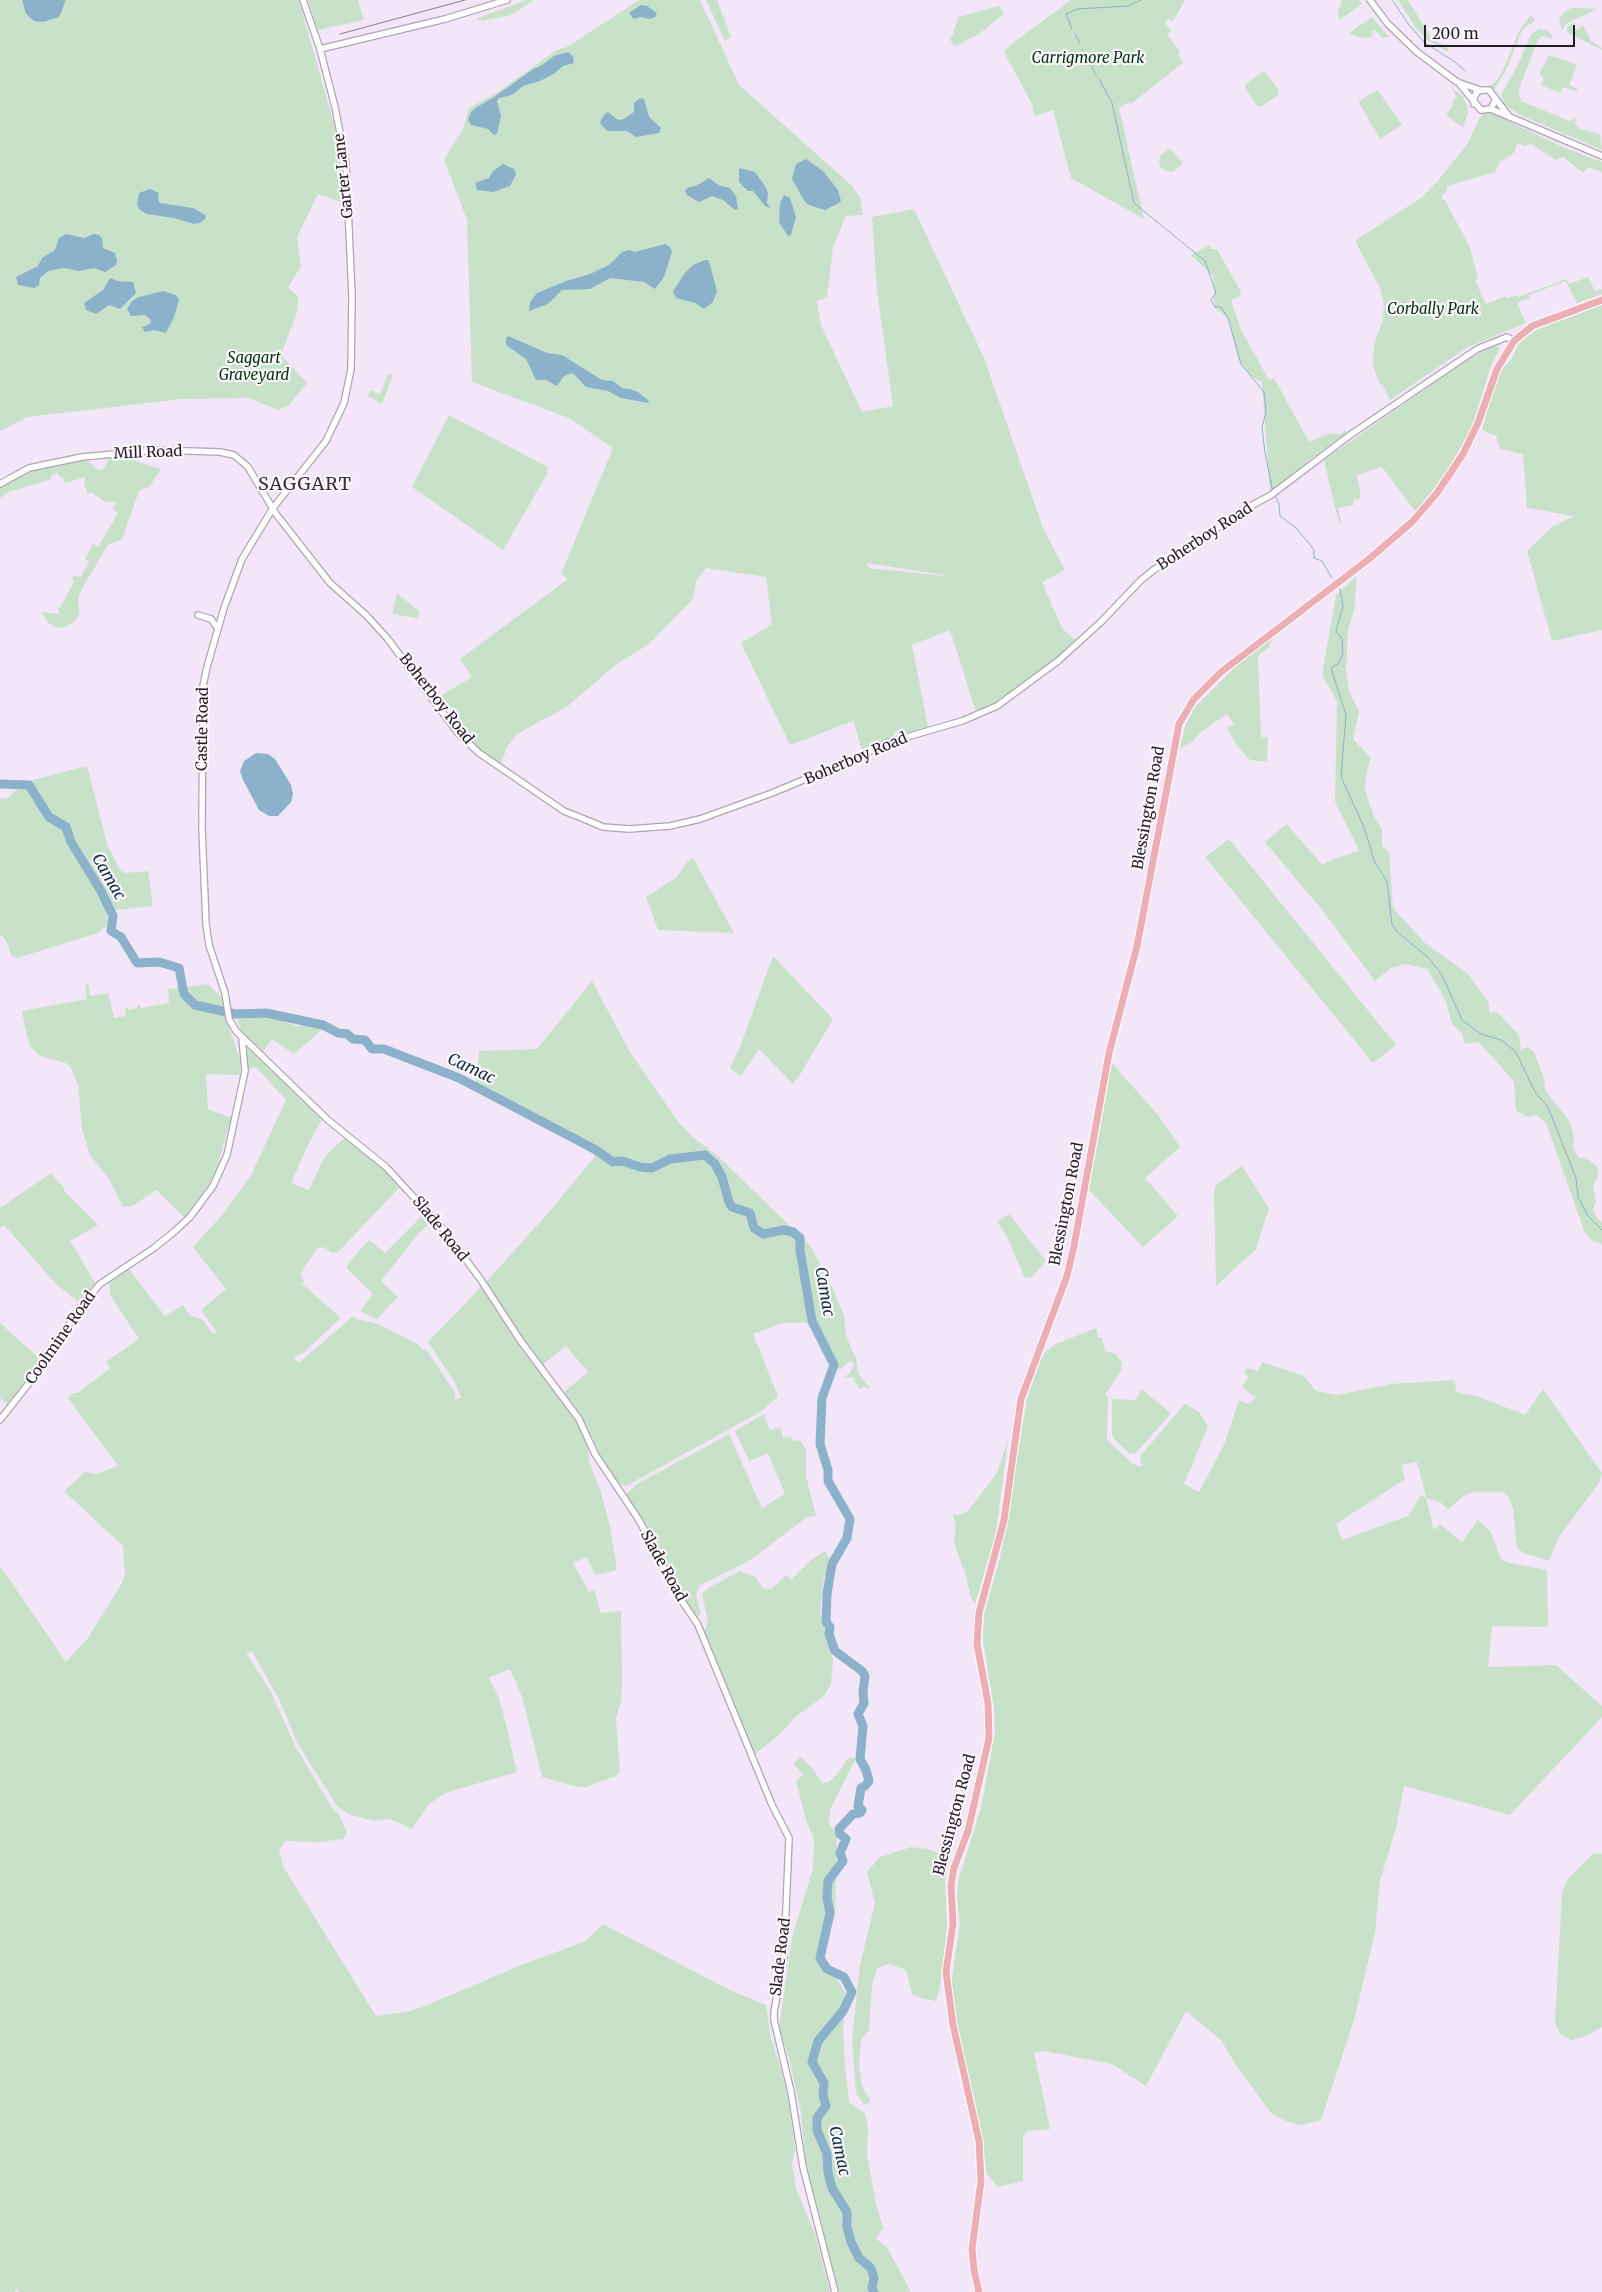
<!DOCTYPE html>
<style>
body{margin:0}
#map{position:relative;width:1602px;height:2292px;overflow:hidden;background:#f3e6f8;font-family:Merriweather,serif}
canvas{display:block}
.scale{position:absolute;left:1424px;top:25px;width:151px;height:22px;box-sizing:border-box;border:2px solid #231e24;border-top:0;padding-left:6px;font-size:15px;line-height:18px;white-space:nowrap;color:#231e24;-webkit-text-stroke:4px #fcf6fd;paint-order:stroke}
</style>
<div id="map">
<canvas width="1602" height="2292"></canvas>
<div class="scale">200 m</div>
</div>
<script>
const ctx = document.querySelector('canvas').getContext('2d');
ctx.lineJoin = 'round';
function fill(path, color) { ctx.fillStyle = color; ctx.fill(path, 'evenodd'); }
const toPath = rows => new Path2D(rows.map(r => 'M' + r).join(''));
function strokePath(path, color, width, dash) { ctx.strokeStyle = color; ctx.lineWidth = width; ctx.lineCap = dash ? 'butt' : 'round'; ctx.setLineDash(dash || []); ctx.stroke(path); }
function drawText(font, color, halo, rows, align = 'center') {
  ctx.font = font + ' Merriweather,serif'; ctx.lineWidth = 4.5; ctx.setLineDash([]); ctx.textBaseline = 'middle'; ctx.strokeStyle = halo; ctx.fillStyle = color; for (const [text, x, y, turn = 0] of rows) {
    ctx.save(); ctx.translate(x, y); ctx.rotate((+turn || 0) * Math.PI / 180); ctx.textAlign = isNaN(turn) ? turn : align; if (halo) ctx.strokeText(text, 0, 0); ctx.fillText(text, 0, 0); ctx.restore();
  }
}
fill(toPath([
 [0,0,299,0,334,124,347,204,318,194,297,237,301,266,288,288,298,296,297,312,281,355,307,383,288,406,278,410,248,398,182,399,27,417,0,431],
 [308,0,358,0,364,20,318,30],
 [526,0,534,0,511,15,482,21,476,19],
 [639,0,700,0,739,85,850,184,860,197,863,215,846,216,833,247,827,297,817,301,821,325,862,412,893,406,877,290,872,217,914,209,984,358,1043,528,1065,570,1042,582,1062,628,1076,641,1055,660,988,707,976,712,950,630,912,645,928,727,899,735,897,731,894,732,894,736,862,751,852,716,853,721,790,745,741,643,772,624,766,577,706,568,696,581,693,599,649,644,614,666,568,706,517,734,507,747,501,764,480,749,458,724,440,696,472,677,460,659,568,579,561,574,613,448,569,418,472,382,467,220,444,160,464,127,468,110,473,106,496,93,557,50,567,47],
 [867,563,944,575,945,576,869,568],
 [706,0,717,0,731,37,725,41],
 [1071,0,1185,0,1173,21,1168,19,1165,23,1171,30,1168,35,1180,52,1178,55,1183,63,1131,104,1129,102,1119,108,1144,219,1071,178,1053,110,1034,116,1032,104,1004,52,1010,45],
 [1342,0,1359,0,1362,4,1339,20,1338,11],
 [1398,0,1408,0,1432,39,1449,49,1448,52,1428,40,1416,28],
 [999,6,1004,14,979,34,954,47,949,37,952,37,958,17],
 [1571,8,1578,8,1597,9,1566,24,1562,31,1559,19,1564,12],
 [1531,15,1535,21,1525,27,1520,35,1507,68,1494,90,1489,87,1498,79,1504,68,1519,31],
 [1372,17,1389,37,1382,38,1375,30,1371,32,1373,35,1371,37,1361,38,1349,33],
 [1575,22,1573,28,1576,30,1583,25,1591,41,1602,48,1602,50,1566,32,1568,26],
 [1539,29,1547,30,1553,36,1551,38,1542,36,1538,39,1518,91,1521,101,1570,121,1575,118,1577,121,1574,123,1580,129,1600,134,1602,150,1520,115,1505,105,1501,95,1517,67,1531,35],
 [1549,55,1577,65,1569,85,1578,89,1576,91,1563,87,1560,93,1541,85,1544,78,1539,74],
 [1262,72,1266,73,1279,90,1278,95,1260,107,1257,106,1245,88,1245,85],
 [1451,87,1463,97,1467,107,1468,114,1463,128,1446,115,1452,107,1454,99,1457,97],
 [1378,90,1402,125,1380,139,1359,103,1360,100],
 [1492,111,1500,114,1512,123,1563,147,1602,162,1602,172,1588,167,1583,173,1563,157,1555,160,1531,144,1524,146,1519,143,1516,145,1515,152,1500,162,1495,172,1447,186,1447,191,1442,195,1442,199,1445,200,1470,248,1476,270,1478,279,1475,280,1486,304,1506,296,1507,299,1516,295,1518,297,1567,279,1569,284,1588,277,1595,291,1602,289,1602,294,1577,303,1566,281,1529,295,1530,298,1517,303,1526,323,1468,347,1390,400,1382,384,1380,385,1373,365,1374,344,1382,323,1384,306,1381,290,1357,245,1356,240,1421,198,1437,182,1468,143,1479,119,1483,113],
 [1170,148,1183,163,1173,172,1166,171,1161,168,1159,162,1160,156],
 [1210,245,1211,249,1217,249,1241,292,1240,296,1231,300,1241,330,1269,380,1274,378,1309,442,1330,433,1340,435,1345,430,1347,433,1313,457,1270,493,1262,382,1252,377,1238,359,1229,319,1215,308,1213,276,1191,255],
 [1602,305,1602,630,1552,641,1527,551,1553,526,1574,516,1527,508,1523,454,1500,449,1496,436,1482,430,1495,382,1505,365,1511,360,1519,343,1536,330],
 [1493,345,1499,347,1499,350,1491,366,1471,430,1443,477,1420,507,1415,511,1382,467,1357,475,1361,498,1353,500,1354,505,1338,508,1342,527,1337,515,1324,460,1464,362],
 [388,374,393,375,382,404,368,396,370,390,380,394],
 [449,415,548,467,547,474,503,550,412,487],
 [129,455,134,456,134,460,138,462,161,469,150,486,139,491,122,539,108,545,84,585,78,598,79,615,76,620,65,627,57,628,48,623,42,612,58,614,60,612,56,606,60,608,74,582,71,578,76,575,81,577,89,561,85,559,93,544,98,547,118,513,112,509,117,502,105,502,91,492,88,494,84,484,85,477,65,483,63,477,60,477,57,473,52,475,50,480,8,492,0,498,0,487,36,469,88,460,96,469,102,470,110,458],
 [1357,576,1354,611,1348,630,1346,672,1349,691,1359,712,1353,739,1371,758,1366,774,1365,790,1373,814,1382,830,1382,846,1389,852,1393,908,1426,944,1467,973,1488,1001,1490,1013,1497,1012,1519,1035,1521,1050,1527,1047,1534,1052,1544,1078,1545,1090,1570,1122,1574,1138,1573,1148,1578,1157,1589,1160,1597,1167,1598,1176,1593,1185,1596,1202,1593,1210,1597,1218,1602,1222,1602,1244,1593,1241,1585,1233,1546,1123,1536,1115,1526,1117,1516,1110,1514,1082,1499,1064,1478,1042,1465,1044,1462,1033,1452,1024,1445,999,1427,969,1405,964,1391,968,1375,981,1323,911,1265,842,1287,824,1322,865,1336,858,1359,851,1335,801,1337,701,1322,675,1336,595],
 [397,593,420,612,417,618,392,614],
 [1273,637,1269,647,1258,656,1261,737,1268,737,1267,762,1250,760,1237,746,1227,728,1234,724,1227,714,1201,732,1191,743,1180,748,1186,724,1195,707,1233,669],
 [87,766,107,844,120,870,125,873,148,871,153,906,106,911,108,925,98,933,17,958,11,956,8,944,2,935,0,936,0,799,8,798,25,782],
 [1229,839,1396,1045,1373,1063,1205,857],
 [693,858,734,933,658,930,646,897,677,877,688,861],
 [773,956,833,1019,801,1073,793,1084,759,1049,741,1076,730,1068,740,1047],
 [592,981,630,1052,679,1123,693,1137,721,1159,795,1231,783,1228,763,1233,755,1227,753,1216,750,1213,732,1206,726,1187,727,1181,716,1162,702,1151,669,1157,651,1166,641,1165,625,1159,614,1160,596,1146,573,1136,476,1086,479,1051,537,1049],
 [88,983,90,996,108,993,114,1018,126,1016,125,1008,128,1008,129,1010,137,1008,137,1006,140,1005,141,1008,169,1003,168,989,208,984,223,999,225,1007,208,1005,195,1000,191,996,189,991,182,990,184,999,189,1002,190,1008,225,1015,240,1060,240,1075,206,1074,208,1109,231,1118,215,1175,185,1218,156,1190,133,1206,123,1207,109,1179,90,1155,82,1129,78,1085,71,1068,66,1063,40,1056,31,1047,27,1036,22,1011,87,999,85,984],
 [248,1014,277,1019,297,1026,313,1025,316,1028,324,1028,294,1054,272,1039,262,1053,241,1030,237,1020],
 [249,1047,320,1116,321,1121,308,1145,291,1183,309,1190,322,1162,330,1151,345,1138,383,1169,399,1188,338,1252,333,1253,323,1247,318,1248,303,1269,301,1275,304,1281,302,1284,341,1318,303,1353,294,1357,295,1361,300,1362,353,1316,356,1319,375,1323,418,1344,423,1350,426,1349,455,1393,455,1399,458,1399,461,1397,455,1382,428,1342,481,1287,522,1350,567,1407,584,1435,588,1445,589,1462,600,1489,610,1526,617,1570,595,1575,587,1557,573,1563,589,1592,594,1590,601,1613,621,1611,622,1682,621,1702,616,1718,620,1772,616,1776,586,1787,578,1787,542,1777,522,1697,510,1669,489,1678,498,1695,505,1720,517,1772,445,1793,429,1804,412,1829,390,1819,375,1821,350,1815,337,1806,298,1744,279,1699,252,1651,246,1653,271,1692,295,1746,334,1811,338,1813,347,1832,344,1839,319,1842,285,1841,279,1850,284,1868,376,2016,410,2011,425,2006,519,1966,586,1941,603,1924,730,1990,766,2005,771,2039,782,2072,790,2109,795,2150,792,2163,796,2188,815,2234,830,2292,19,2292,17,2288,14,2292,0,2292,0,1566,66,1662,88,1638,122,1583,125,1575,123,1546,64,1491,85,1472,96,1474,118,1466,68,1398,73,1393,77,1393,111,1368,106,1362,139,1339,110,1295,109,1281,129,1269,165,1316,183,1305,190,1316,202,1319,213,1334,217,1332,201,1310,226,1289,193,1247,224,1213,251,1175,286,1100,256,1067,246,1070,247,1049],
 [1112,1063,1158,1115,1180,1147,1145,1178,1178,1216,1143,1247,1089,1190],
 [597,1154,605,1162,614,1167,625,1164,641,1170,652,1169,670,1161,705,1157,720,1177,727,1203,731,1208,748,1214,752,1229,763,1236,783,1231,793,1233,800,1239,800,1255,810,1321,822,1345,807,1323,782,1323,753,1334,778,1396,762,1411,626,1486,619,1484,604,1463,586,1424,564,1392,588,1372,566,1346,542,1365,527,1346,486,1282,549,1212],
 [1242,1166,1269,1208,1256,1249,1216,1286,1214,1191,1216,1185],
 [51,1173,64,1188,64,1191,98,1225,70,1241,96,1284,79,1302,57,1285,4,1225,0,1228,0,1208],
 [1009,1214,1046,1261,1032,1277,1025,1278,1006,1235,997,1222],
 [423,1215,434,1226,427,1226,419,1233,381,1281,398,1297,377,1319,360,1311,373,1294,347,1269,348,1263,369,1240,385,1253],
 [801,1236,811,1247,833,1289,844,1315,846,1336,856,1359,858,1373,871,1389,865,1387,859,1389,853,1377,844,1378,850,1373,854,1364,850,1361,839,1370,813,1320],
 [0,1323,41,1360,8,1405,0,1398],
 [1096,1328,1098,1338,1102,1338,1105,1351,1116,1354,1122,1363,1121,1371,1105,1395,1108,1397,1107,1440,1133,1464,1141,1467,1143,1464,1140,1462,1141,1455,1185,1404,1199,1412,1208,1426,1184,1484,1199,1492,1224,1445,1239,1400,1249,1404,1256,1398,1242,1387,1249,1376,1244,1373,1247,1368,1258,1371,1262,1362,1304,1376,1316,1391,1337,1395,1391,1384,1455,1380,1456,1392,1477,1396,1525,1415,1543,1389,1602,1473,1599,1483,1559,1537,1549,1561,1524,1553,1517,1548,1513,1509,1508,1496,1502,1492,1473,1492,1464,1496,1448,1509,1440,1502,1426,1498,1434,1530,1440,1524,1462,1542,1478,1520,1490,1531,1501,1559,1509,1563,1547,1570,1548,1627,1492,1626,1488,1667,1556,1665,1602,1706,1602,1717,1510,1815,1404,1786,1396,1828,1380,1881,1375,1933,1354,2020,1321,2120,1301,2125,1288,2122,1271,2113,1236,2065,1221,2040,1186,2011,1146,2086,1112,2064,1044,2051,1034,2052,1050,2129,1027,2131,1023,2138,1023,2181,998,2187,987,2174,979,2126,959,2036,951,1984,960,1924,957,1896,959,1878,981,1808,995,1732,994,1709,983,1640,984,1614,1000,1558,1027,1399,1041,1359,1045,1352,1056,1344],
 [1417,1462,1426,1497,1420,1496,1408,1516,1342,1540,1336,1524,1405,1479,1401,1465],
 [1141,1389,1171,1413,1136,1453,1130,1454,1115,1440,1112,1434,1112,1399,1136,1400],
 [764,1414,770,1430,780,1427,783,1438,791,1436,792,1440,801,1441,806,1450,806,1476,816,1516,807,1517,749,1561,701,1585,696,1594,701,1614,698,1617,680,1595,626,1494,637,1484,729,1434,762,1508,785,1494,768,1453,749,1461,735,1431],
 [1008,1439,996,1533,975,1604,971,1598,965,1573,954,1543,956,1525,953,1514,959,1515,968,1511,997,1473],
 [825,1551,830,1558,830,1565,824,1578,820,1612,833,1660,831,1684,824,1696,794,1718,779,1735,755,1754,733,1705,704,1633,708,1621,702,1594,708,1588,740,1571,755,1577,764,1589,771,1589,786,1575,791,1580,810,1561],
 [801,1757,813,1769,822,1783,829,1782,840,1771,848,1758,856,1758,830,1810,829,1824,837,1834,835,1914,822,1960,840,1983,846,1996,843,2029,845,2067,849,2102,865,2113,868,2128,867,2155,876,2204,883,2228,876,2239,887,2247,911,2292,839,2292,806,2163,801,2112,789,2058,779,2027,792,1938,813,1868,814,1840,806,1820,796,1781,803,1775,793,1763],
 [911,1847,928,1849,941,1854,948,1864,945,1882,947,1926,940,1988,936,2001,924,1999,912,1994,906,1970,890,1964,877,1968,872,1985,869,2030,861,2040,859,2065,862,2086,871,2102,864,2105,856,2093,852,2040,860,1965,875,1903,867,1872,880,1857],
 [1593,1854,1602,1854,1602,2027,1584,2037,1571,2040,1560,2034,1555,2023,1562,1892,1568,1879]
]), '#c8e2c9');
fill(toPath([
 [22,0,66,0,59,17,43,22,34,21,26,14],
 [641,5,647,6,657,13,655,17,650,19,640,17,634,19,629,13],
 [568,52,573,56,574,63,563,66,555,73,540,81,523,86,512,95,499,98,497,101,501,116,497,134,494,135,488,129,471,125,468,120,471,112,477,107,494,97,532,70,542,65,554,56],
 [640,98,644,99,649,117,661,128,659,133,636,137,627,131,608,131,602,126,600,122,604,115,608,112,618,120,624,119,634,112,634,103],
 [806,159,823,171,838,190,841,201,837,204,825,210,809,205,805,202,792,179,796,164],
 [503,164,514,169,516,174,510,186,493,192,477,190,475,183,489,178,493,171],
 [739,168,755,172,765,186,768,193,767,203,771,208,765,206,753,191,748,191,739,182],
 [709,178,718,185,730,188,736,196,738,209,735,210,723,200,712,196,699,202,687,195,685,191,687,188,698,185],
 [150,189,159,193,158,199,160,203,193,208,205,215,206,218,200,223,194,224,174,218,147,214,140,210,137,204,139,193],
 [784,195,790,198,796,217,791,235,788,236,779,222,780,203],
 [66,234,84,238,94,234,99,235,102,238,103,248,115,253,117,261,116,265,105,272,94,268,79,271,64,268,48,271,40,278,39,285,34,288,18,285,16,277,38,266,42,258,55,250,59,238],
 [665,244,670,247,672,252,664,277,655,289,644,282,610,278,590,289,562,290,548,304,529,311,530,302,537,293,566,281,590,274,609,265,622,252,629,250,635,252],
 [705,260,708,260,710,265,717,291,713,302,704,309,695,303,676,298,673,291,685,273,693,265],
 [110,278,118,281,133,282,136,293,120,309,109,305,96,314,86,310,84,303,103,290],
 [163,291,176,295,179,300,174,317,166,333,154,330,145,332,142,327,150,324,151,321,149,318,145,315,131,316,127,309,132,301,139,297],
 [508,336,547,353,562,355,602,380,613,381,622,388,630,389,638,392,649,401,648,403,621,398,608,391,586,387,573,373,564,376,557,386,546,380,536,380,526,359,506,345,506,339],
 [256,753,268,754,275,759,291,785,293,794,291,802,278,816,269,816,259,810,243,780,240,771,244,761]
]), '#8cb1ca');
strokePath(toPath([
 [1393,1,1409,25,1425,43,1455,62,1465,71],
 [1072,29,1066,14,1077,9,1128,6,1141,0],
 [1075,34,1080,44],
 [1082,49,1096,75],
 [1099,79,1112,103,1134,203,1205,261,1216,293,1211,300,1215,307,1221,307,1228,318,1241,364,1264,392,1266,412,1262,427,1265,453,1273,492],
 [1275,495,1279,504,1280,516,1295,527,1308,542,1314,550,1314,558,1322,561,1332,578],
 [1340,589,1343,606,1336,631,1342,639,1343,653,1339,663,1331,668,1346,715,1341,777,1364,827,1375,863,1387,881,1392,924,1397,932,1430,959,1442,975,1462,1020,1481,1034,1501,1040,1516,1052,1535,1092,1548,1107,1576,1178,1578,1197,1588,1216,1602,1230]
]), '#8cb1ca', 1);
strokePath(toPath([
 [0,784,29,785,49,817,66,827,71,842,101,891,113,916,111,931,121,937,137,963,159,962,179,968,184,994,195,1005,235,1014,266,1013,323,1025,338,1033,347,1034,353,1039,365,1040,372,1049,384,1049,459,1078,596,1150,613,1162,622,1161,640,1167,652,1168,670,1159,705,1155,715,1164,722,1177,729,1202,732,1207,750,1213,754,1228,763,1234,784,1230,793,1232,800,1238,800,1250,812,1321,834,1365,822,1398,820,1444,828,1470,828,1481,850,1519,847,1538,832,1564,827,1594,826,1622,830,1627,829,1634,835,1651,862,1671,865,1676,863,1692,864,1703,858,1714,863,1726,860,1759,866,1770,869,1781,865,1786,861,1788,858,1806,862,1810,860,1813,853,1814,839,1829,840,1834,846,1839,840,1853,843,1861,828,1881,827,1898,830,1913,820,1958,827,1969,844,1977,852,1992,843,2011,818,2041,812,2062,824,2083,823,2095,826,2106,817,2118,817,2130,827,2154,828,2173,832,2188,847,2212,847,2227,851,2242,859,2258,871,2268,874,2278,872,2288,874,2292]
]), '#8cb1ca', 9);
const tertiary = toPath([
 [303,0,320,49,335,107,346,164,352,296,351,369,344,403,326,441,273,508,242,559,224,608,207,667,203,686,202,828,206,924,209,945,225,993,229,1019,236,1031,328,1120,386,1167,443,1229,481,1280,520,1340,579,1419,595,1454,639,1520,678,1595,698,1625,772,1805,789,1838,784,1957,774,2012,774,2020,791,2092,803,2167,835,2292],
 [1370,0,1388,24,1417,52,1457,82,1480,90],
 [320,49,445,19,507,0],
 [1458,82,1481,110,1491,109,1495,100],
 [1474,104,1474,97,1477,92,1483,90,1489,90,1508,115],
 [1491,109,1602,156],
 [0,484,29,468,82,457,158,450,220,452,234,455,248,467,276,514,330,583,366,615,387,638,458,733,479,753,564,811,589,821,603,827,629,829,670,826,700,819,772,793,861,756,886,743,962,721,997,706,1058,661,1101,622,1141,580,1155,569,1249,507,1271,495,1350,435,1477,349,1507,337,1514,341],
 [198,615,211,619,218,629],
 [0,1420,33,1378,81,1306,100,1284,154,1248,175,1231,190,1217,213,1186,227,1155,245,1071,242,1038]
]);
const primary = toPath([
 [979,2292,974,2270,972,2249,981,2181,979,2141,953,2025,946,1972,953,1924,951,1885,954,1868,968,1831,989,1738,988,1703,977,1644,979,1613,1004,1520,1021,1399,1067,1276,1074,1246,1109,1053,1137,946,1179,724,1194,699,1221,672,1369,559,1412,522,1437,493,1463,454,1478,423,1497,369,1514,341,1532,326,1602,300]
]);
strokePath(tertiary, '#b0a3b4', 8);
strokePath(primary, '#fff', 9);
strokePath(tertiary, '#fff', 5.5);
strokePath(primary, '#ecadb5', 7);
strokePath(toPath([
 [340,34,465,0]
]), '#89808c', 1);
drawText('italic 15px', '#02340c', '#fcf6fd', [
 ["Carrigmore Park",1088,59],
 ["Corbally Park",1433,310],
 ["Saggart",254,359],
 ["Graveyard",254,376]
]);
drawText('15px', '#231e24', '#fcf6fd', [
 ["Garter Lane",344,176,-96],
 ["Mill Road",148,453,-2],
 ["Boherboy Road",1205,537,-33],
 ["Boherboy Road",436,699,52],
 ["Castle Road",203,729,-89],
 ["Boherboy Road",856,759,-23],
 ["Blessington Road",1149,808,-80],
 ["Blessington Road",1067,1204,-79],
 ["Slade Road",440,1229,51],
 ["Coolmine Road",61,1338,-55],
 ["Slade Road",663,1566,61],
 ["Blessington Road",955,1815,-75],
 ["Slade Road",781,1957,-83]
]);
drawText('italic 16px', '#0d2d3f', '#fcf6fd', [
 ["Camac",108,877,60],
 ["Camac",471,1069,25],
 ["Camac",824,1292,80],
 ["Camac",839,2151,78]
]);
ctx.letterSpacing = '1px';
drawText('18px', '#382d3b', '#fcf6fd', [
 ["SAGGART",305,485]
]);
ctx.letterSpacing = '0px';
</script>
